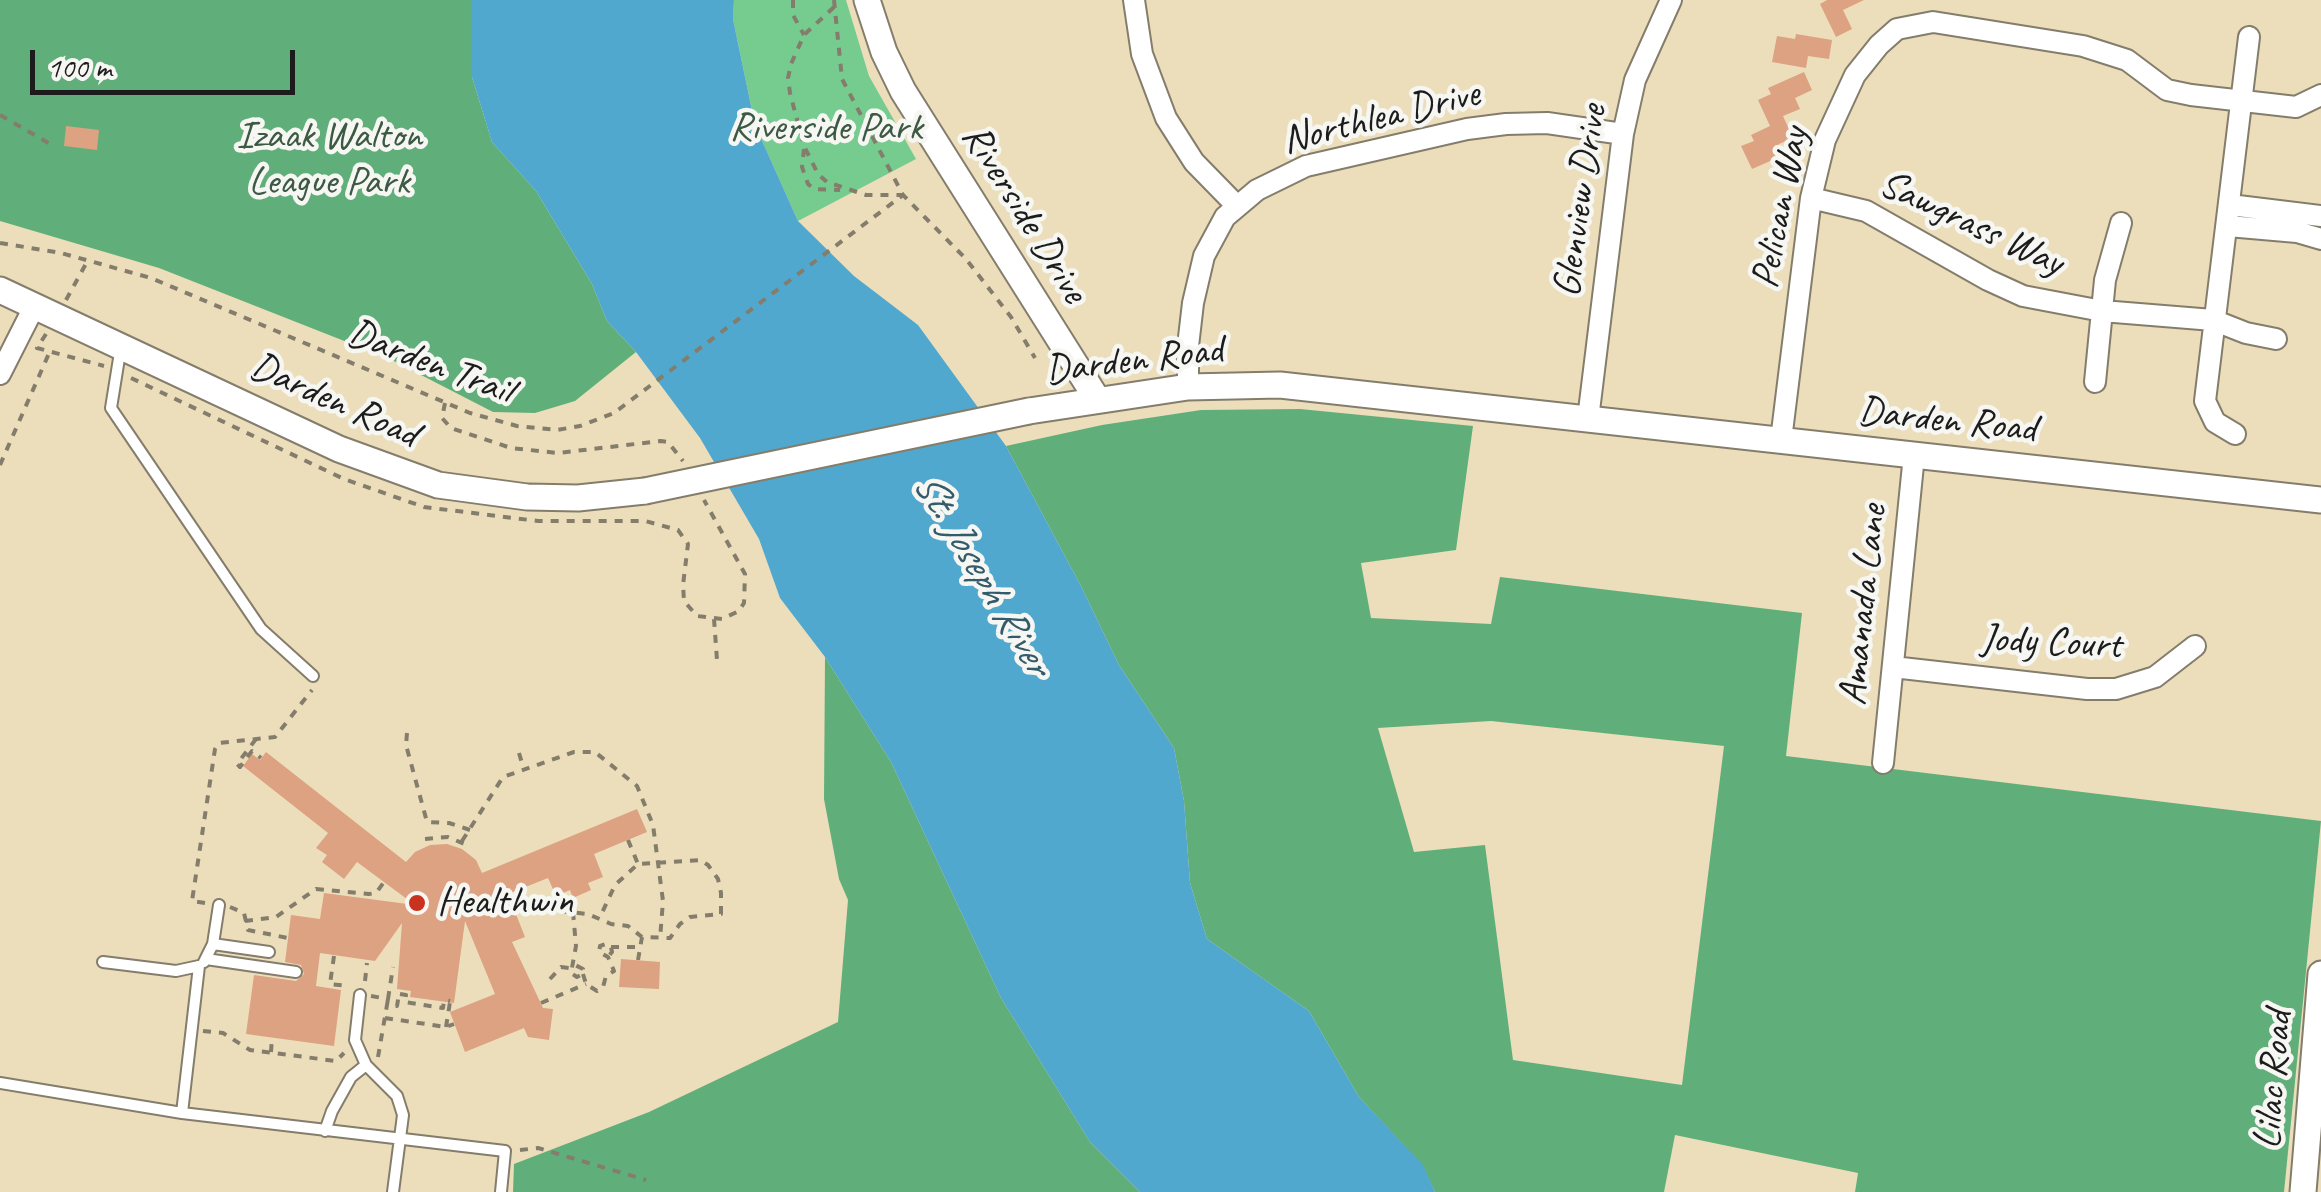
<!DOCTYPE html>
<style>
body{margin:0}
#map{position:relative;width:2321px;height:1192px;overflow:hidden;background:#ecdebb;font-family:Caveat,sans-serif}
canvas{display:block}
.scale{position:absolute;left:30px;top:50px;width:265px;height:45px;box-sizing:border-box;border:5px solid #1c1c1c;border-top:0;padding-left:12px;font-size:30px;line-height:35px;white-space:nowrap;color:#1c1c1c;-webkit-text-stroke:8px #f6f6f2;paint-order:stroke}
</style>
<div id="map">
<canvas width="2321" height="1192"></canvas>
<div class="scale">100 m</div>
</div>
<script>
const ctx = document.querySelector('canvas').getContext('2d');
ctx.lineJoin = 'round';
function fill(path, color) { ctx.fillStyle = color; ctx.fill(path, 'evenodd'); }
const toPath = rows => new Path2D(rows.map(r => 'M' + r).join(''));
function strokePath(path, color, width, dash) { ctx.strokeStyle = color; ctx.lineWidth = width; ctx.lineCap = dash ? 'butt' : 'round'; ctx.setLineDash(dash || []); ctx.stroke(path); }
function drawText(font, color, halo, rows, align = 'center') {
  ctx.font = font + ' Caveat,sans-serif'; ctx.lineWidth = 9; ctx.setLineDash([]); ctx.textBaseline = 'middle'; ctx.strokeStyle = halo; ctx.fillStyle = color; for (const [text, x, y, turn = 0] of rows) {
    ctx.save(); ctx.translate(x, y); ctx.rotate((+turn || 0) * Math.PI / 180); ctx.textAlign = isNaN(turn) ? turn : align; if (halo) ctx.strokeText(text, 0, 0); ctx.fillText(text, 0, 0); ctx.restore();
  }
}
fill(toPath([
 [734,0,846,0,869,76,916,159,798,221,755,125,733,19]
]), '#76cb8f');
fill(toPath([
 [0,0,472,0,472,77,492,142,536,191,592,284,607,321,636,352,575,401,535,413,493,412,390,359,159,268,0,221],
 [1300,409,1473,426,1456,550,1361,563,1371,618,1491,624,1500,577,1802,613,1786,756,2321,821,2284,1192,1855,1192,1858,1173,1675,1135,1664,1192,1435,1192,1422,1165,1359,1097,1309,1011,1207,939,1190,883,1184,801,1174,748,1119,665,1081,586,1006,446,1102,425,1201,410],
 [1491,721,1724,746,1682,1085,1513,1060,1485,845,1414,852,1378,728],
 [825,657,891,762,1001,998,1090,1142,1140,1192,513,1192,514,1164,649,1112,838,1022,848,900,839,879,824,799]
]), '#60af7a');
fill(toPath([
 [472,0,734,0,733,19,755,125,798,221,854,276,918,325,1006,446,1081,586,1119,665,1174,748,1184,801,1190,883,1207,939,1309,1011,1359,1097,1423,1165,1435,1192,1140,1192,1090,1142,1001,998,891,762,825,657,780,598,759,539,700,438,636,352,607,321,592,284,536,191,492,142,472,77]
]), '#51a8ce');
fill(toPath([
 [1827,0,1864,0,1843,10,1852,29,1836,37,1820,4],
 [1796,34,1832,40,1829,59,1808,56,1806,68,1772,62,1777,36,1795,39],
 [1804,72,1812,90,1795,98,1800,109,1783,116,1793,138,1779,144,1784,155,1752,169,1741,146,1754,141,1751,135,1770,126,1758,100,1771,94,1768,88],
 [66,126,99,130,97,150,64,146],
 [266,752,406,862,415,852,430,845,447,844,462,849,476,860,482,873,637,809,647,832,594,854,603,877,588,883,591,890,573,898,570,890,556,896,548,878,508,894,525,937,512,942,543,1008,553,1009,549,1040,528,1037,524,1028,465,1052,450,1012,495,994,465,921,454,1003,410,997,411,991,397,989,402,923,375,961,320,953,316,986,341,990,334,1046,246,1034,254,975,296,981,304,974,301,965,285,962,291,915,320,919,324,893,415,905,357,862,344,879,322,862,327,855,316,848,328,833,243,766,252,754,260,760],
 [621,959,660,962,659,989,619,987]
]), '#dca282');
const service = toPath([
 [121,346,111,408,261,629,313,676],
 [213,944,219,905],
 [206,959,296,972],
 [103,962,176,971,199,966,182,1113],
 [204,962,213,944,269,952],
 [360,995,355,1040,366,1065],
 [0,1083,182,1113,505,1151,501,1192],
 [325,1131,332,1111,351,1077,366,1065,397,1096,403,1115,393,1192]
]);
const minor = toPath([
 [1134,0,1142,54,1166,118,1194,162,1236,205],
 [1811,198,1866,211,1988,280,2023,296,2102,311,2213,320,2246,333,2276,339],
 [2230,205,2321,216],
 [2228,226,2297,232,2321,239],
 [0,374,35,305],
 [2095,382,2105,280,2121,223],
 [1188,387,1188,346,1193,303,1204,256,1225,217,1257,190,1306,166,1467,129,1506,124,1547,123,1623,134],
 [1588,419,1623,134,1635,80,1671,0],
 [2235,434,2215,422,2205,401,2249,37],
 [1781,440,1811,198,1825,140,1855,75,1879,45,1897,29,1933,22,2083,46,2127,60,2167,90,2191,95,2296,107,2321,95],
 [1893,667,2087,689,2116,689,2155,677,2195,646],
 [1883,763,1914,455]
]);
const tertiary = toPath([
 [867,0,884,52,903,91,1097,399],
 [0,290,339,449,438,485,527,497,578,498,645,491],
 [1029,411,1188,387,1280,385,2321,500],
 [2303,1192,2321,974]
]);
strokePath(service, '#847d6c', 14);
strokePath(minor, '#847d6c', 24);
strokePath(tertiary, '#847d6c', 29);
strokePath(toPath([
 [793,0,793,15,804,35],
 [834,0,842,79,903,195,966,259,1011,317,1035,358],
 [834,7,804,35,791,64,788,78,790,93,804,146,818,174,827,182,866,195,903,195],
 [0,115,50,144],
 [804,149,802,167,808,184,814,189,840,190],
 [0,243,61,253,151,278,470,413,517,426,557,430,580,426,614,413,903,195],
 [66,300,88,260],
 [46,334,37,348,104,366],
 [131,378,344,479,424,507,538,521,645,521,678,530,688,544,683,585,684,601,697,616,722,619,739,611,744,603,745,574,704,500],
 [445,403,442,418,451,428,511,448,558,453,661,441,668,442,683,461],
 [0,465,50,351],
 [714,619,717,660],
 [407,733,406,745,427,822,449,823,470,830],
 [256,739,237,764,240,767,252,751,261,758],
 [519,753,524,770],
 [425,839,448,837,469,846],
 [628,840,638,864],
 [462,841,503,777,574,752,595,752,637,786,653,825,663,901,660,939],
 [205,903,192,901,215,749,219,743,275,737,312,690],
 [513,906,588,914,611,924,628,926,642,937,670,938,680,924,690,917,721,914,721,893,718,879,708,865,700,860,638,864,615,885,600,917],
 [230,907,244,913,248,930,288,938],
 [573,912,576,946,571,973,577,977,583,974,583,969,575,965],
 [245,921,276,917,316,889,369,894,376,893,384,882],
 [611,947,638,947],
 [334,956,330,984,349,986],
 [638,960,642,937],
 [583,974,586,984,597,991,603,987,606,976,614,971,608,957,599,952,600,946,606,944,611,947,612,952,608,957],
 [550,979,561,967,569,968],
 [365,981,367,963],
 [400,994,406,995,405,1002,443,1008,444,1000,450,1001],
 [371,996,388,999,387,1005,397,1006,399,994],
 [388,999,393,967],
 [541,1003,586,984],
 [385,1018,446,1027,454,1024],
 [446,1027,450,1002],
 [203,1031,223,1033,250,1050,336,1061,344,1053],
 [271,1052,272,1037],
 [378,1057,387,1005],
 [520,1150,538,1148,646,1180]
]), '#847d6c', 4, [8, 8]);
strokePath(service, '#fff', 10);
strokePath(minor, '#fff', 20);
strokePath(tertiary, '#fff', 25);
const tertiaryBridge = toPath([
 [645,491,1029,411]
]);
strokePath(tertiaryBridge, '#847d6c', 29, []);
strokePath(tertiaryBridge, '#fff', 25);
for (const [x, y, r, color] of [
 [417,903,10,"#c8321e"]
]) { const dot = new Path2D(); dot.arc(x, y, r, 0, 2 * Math.PI); ctx.fillStyle = color; ctx.fill(dot); strokePath(dot, '#f6f6f2', 4); }
drawText('40px', '#1c1c1c', '#f6f6f2', [
 ["Northlea Drive",1381,118,-14],
 ["Glenview Drive",1581,201,-82],
 ["Pelican Way",1781,208,-79],
 ["Riverside Drive",1024,214,58],
 ["Sawgrass Way",1971,224,25],
 ["Darden Road",1134,361,-7],
 ["Darden Trail",430,363,21],
 ["Darden Road",334,401,24],
 ["Darden Road",1947,421,6],
 ["Amanada Lane",1864,605,-84],
 ["Jody Court",2051,643,3],
 ["Lilac Road",2274,1080,-85]
]);
drawText('40px', '#3c5944', '#f6f6f2', [
 ["Riverside Park",826,129],
 ["Izaak Walton",329,137],
 ["League Park",329,183]
]);
drawText('40px', '#1c1c1c', '#f6f6f2', [
 ["Healthwin",437,903]
], 'left');
drawText('italic 42px', '#345b6c', '#f6f6f2', [
 ["St. Joseph River",981,574,59]
]);
</script>
